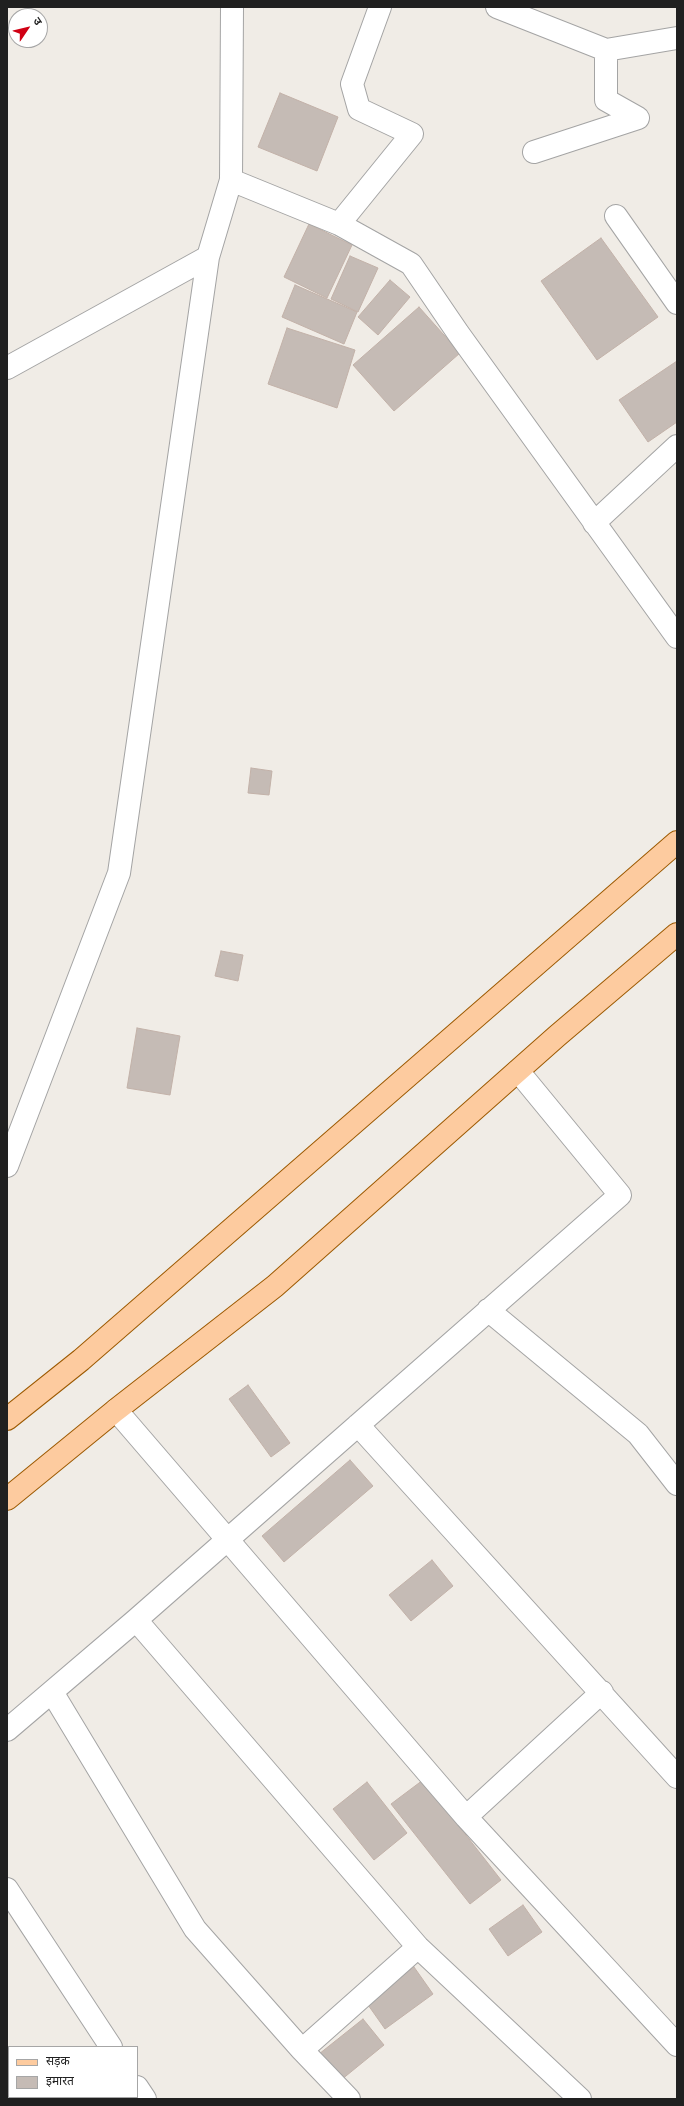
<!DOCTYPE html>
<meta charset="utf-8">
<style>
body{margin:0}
#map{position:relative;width:684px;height:2106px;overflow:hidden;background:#f0ece6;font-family:"Fira Sans","Noto Sans Devanagari",sans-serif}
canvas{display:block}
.frame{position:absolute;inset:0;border:8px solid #202020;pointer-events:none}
.legend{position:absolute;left:8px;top:2046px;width:130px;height:52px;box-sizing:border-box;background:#fff;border:1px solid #a6a6a6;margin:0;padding:5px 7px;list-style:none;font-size:12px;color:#202020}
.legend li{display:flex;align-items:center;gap:8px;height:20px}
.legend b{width:20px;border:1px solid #a6a6a6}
.north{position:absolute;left:8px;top:8px;width:40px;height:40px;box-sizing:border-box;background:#fff;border:1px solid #a6a6a6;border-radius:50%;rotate:55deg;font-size:11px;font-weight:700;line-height:16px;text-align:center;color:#202020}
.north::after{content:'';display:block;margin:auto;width:14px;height:18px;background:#d00014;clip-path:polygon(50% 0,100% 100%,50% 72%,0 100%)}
</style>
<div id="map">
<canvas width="684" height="2106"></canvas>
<div class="frame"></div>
<ul class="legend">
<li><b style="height:5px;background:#fdcb9f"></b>सड़क</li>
<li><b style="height:11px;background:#c5bbb5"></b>इमारत</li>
</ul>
<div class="north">उ</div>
</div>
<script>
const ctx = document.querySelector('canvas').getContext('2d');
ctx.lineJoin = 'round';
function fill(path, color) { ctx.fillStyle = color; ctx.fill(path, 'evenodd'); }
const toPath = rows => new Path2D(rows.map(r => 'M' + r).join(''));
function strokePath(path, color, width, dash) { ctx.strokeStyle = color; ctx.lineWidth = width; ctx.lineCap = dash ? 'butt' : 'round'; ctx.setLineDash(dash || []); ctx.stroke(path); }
const building = toPath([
 [280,93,338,117,317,171,258,147,280,93],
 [309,224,352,245,327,298,284,277,309,224],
 [601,238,658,317,597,360,541,281,601,238],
 [350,256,378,268,358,312,331,299,350,256],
 [390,280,410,297,378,335,358,317,390,280],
 [295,285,357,312,344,344,282,317,295,285],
 [419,307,460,353,394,411,353,365,419,307],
 [287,328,355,350,337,408,268,384,287,328],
 [677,361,677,422,648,442,619,400,677,361],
 [251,768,272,771,269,795,248,793,251,768],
 [221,951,243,955,238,981,215,976,221,951],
 [137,1028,180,1036,170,1095,127,1088,137,1028],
 [248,1385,290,1443,271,1457,229,1399,248,1385],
 [350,1460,373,1486,284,1562,262,1536,350,1460],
 [432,1560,453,1586,411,1621,389,1595,432,1560],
 [423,1780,501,1880,470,1904,391,1804,423,1780],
 [367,1782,407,1833,374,1860,333,1809,367,1782],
 [523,1905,542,1932,508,1956,489,1929,523,1905],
 [414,1967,433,1994,385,2029,366,2002,414,1967],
 [363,2019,384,2045,341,2080,319,2054,363,2019]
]);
fill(building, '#c5bbb5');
strokePath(building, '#c2b1a8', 1);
const minor = toPath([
 [497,7,606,50,677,38],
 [534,152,638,118,606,100,606,50],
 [231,180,339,224,411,264,458,333,677,637],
 [616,216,677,303],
 [339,224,412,134,359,109,352,84,380,7],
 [7,368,208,257],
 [594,523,677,446],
 [7,1166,119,873,208,257,231,180,232,7],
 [488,1310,638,1434,677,1484],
 [116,1410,466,1817,677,2045],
 [358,1425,677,1777],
 [136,1620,418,1947,580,2099],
 [52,1692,195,1929,302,2050,349,2099],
 [7,1730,136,1620,620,1195,518,1071],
 [466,1817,602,1692],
 [7,1889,111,2047],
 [302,2050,418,1947],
 [137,2087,145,2099]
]);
const major = toPath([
 [7,1419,81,1360,677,842],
 [7,1499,116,1410,275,1286,557,1036,677,934]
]);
strokePath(minor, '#a4a4a4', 24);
strokePath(major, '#9c5900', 24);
strokePath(minor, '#fff', 22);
strokePath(major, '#fdcb9f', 22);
</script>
